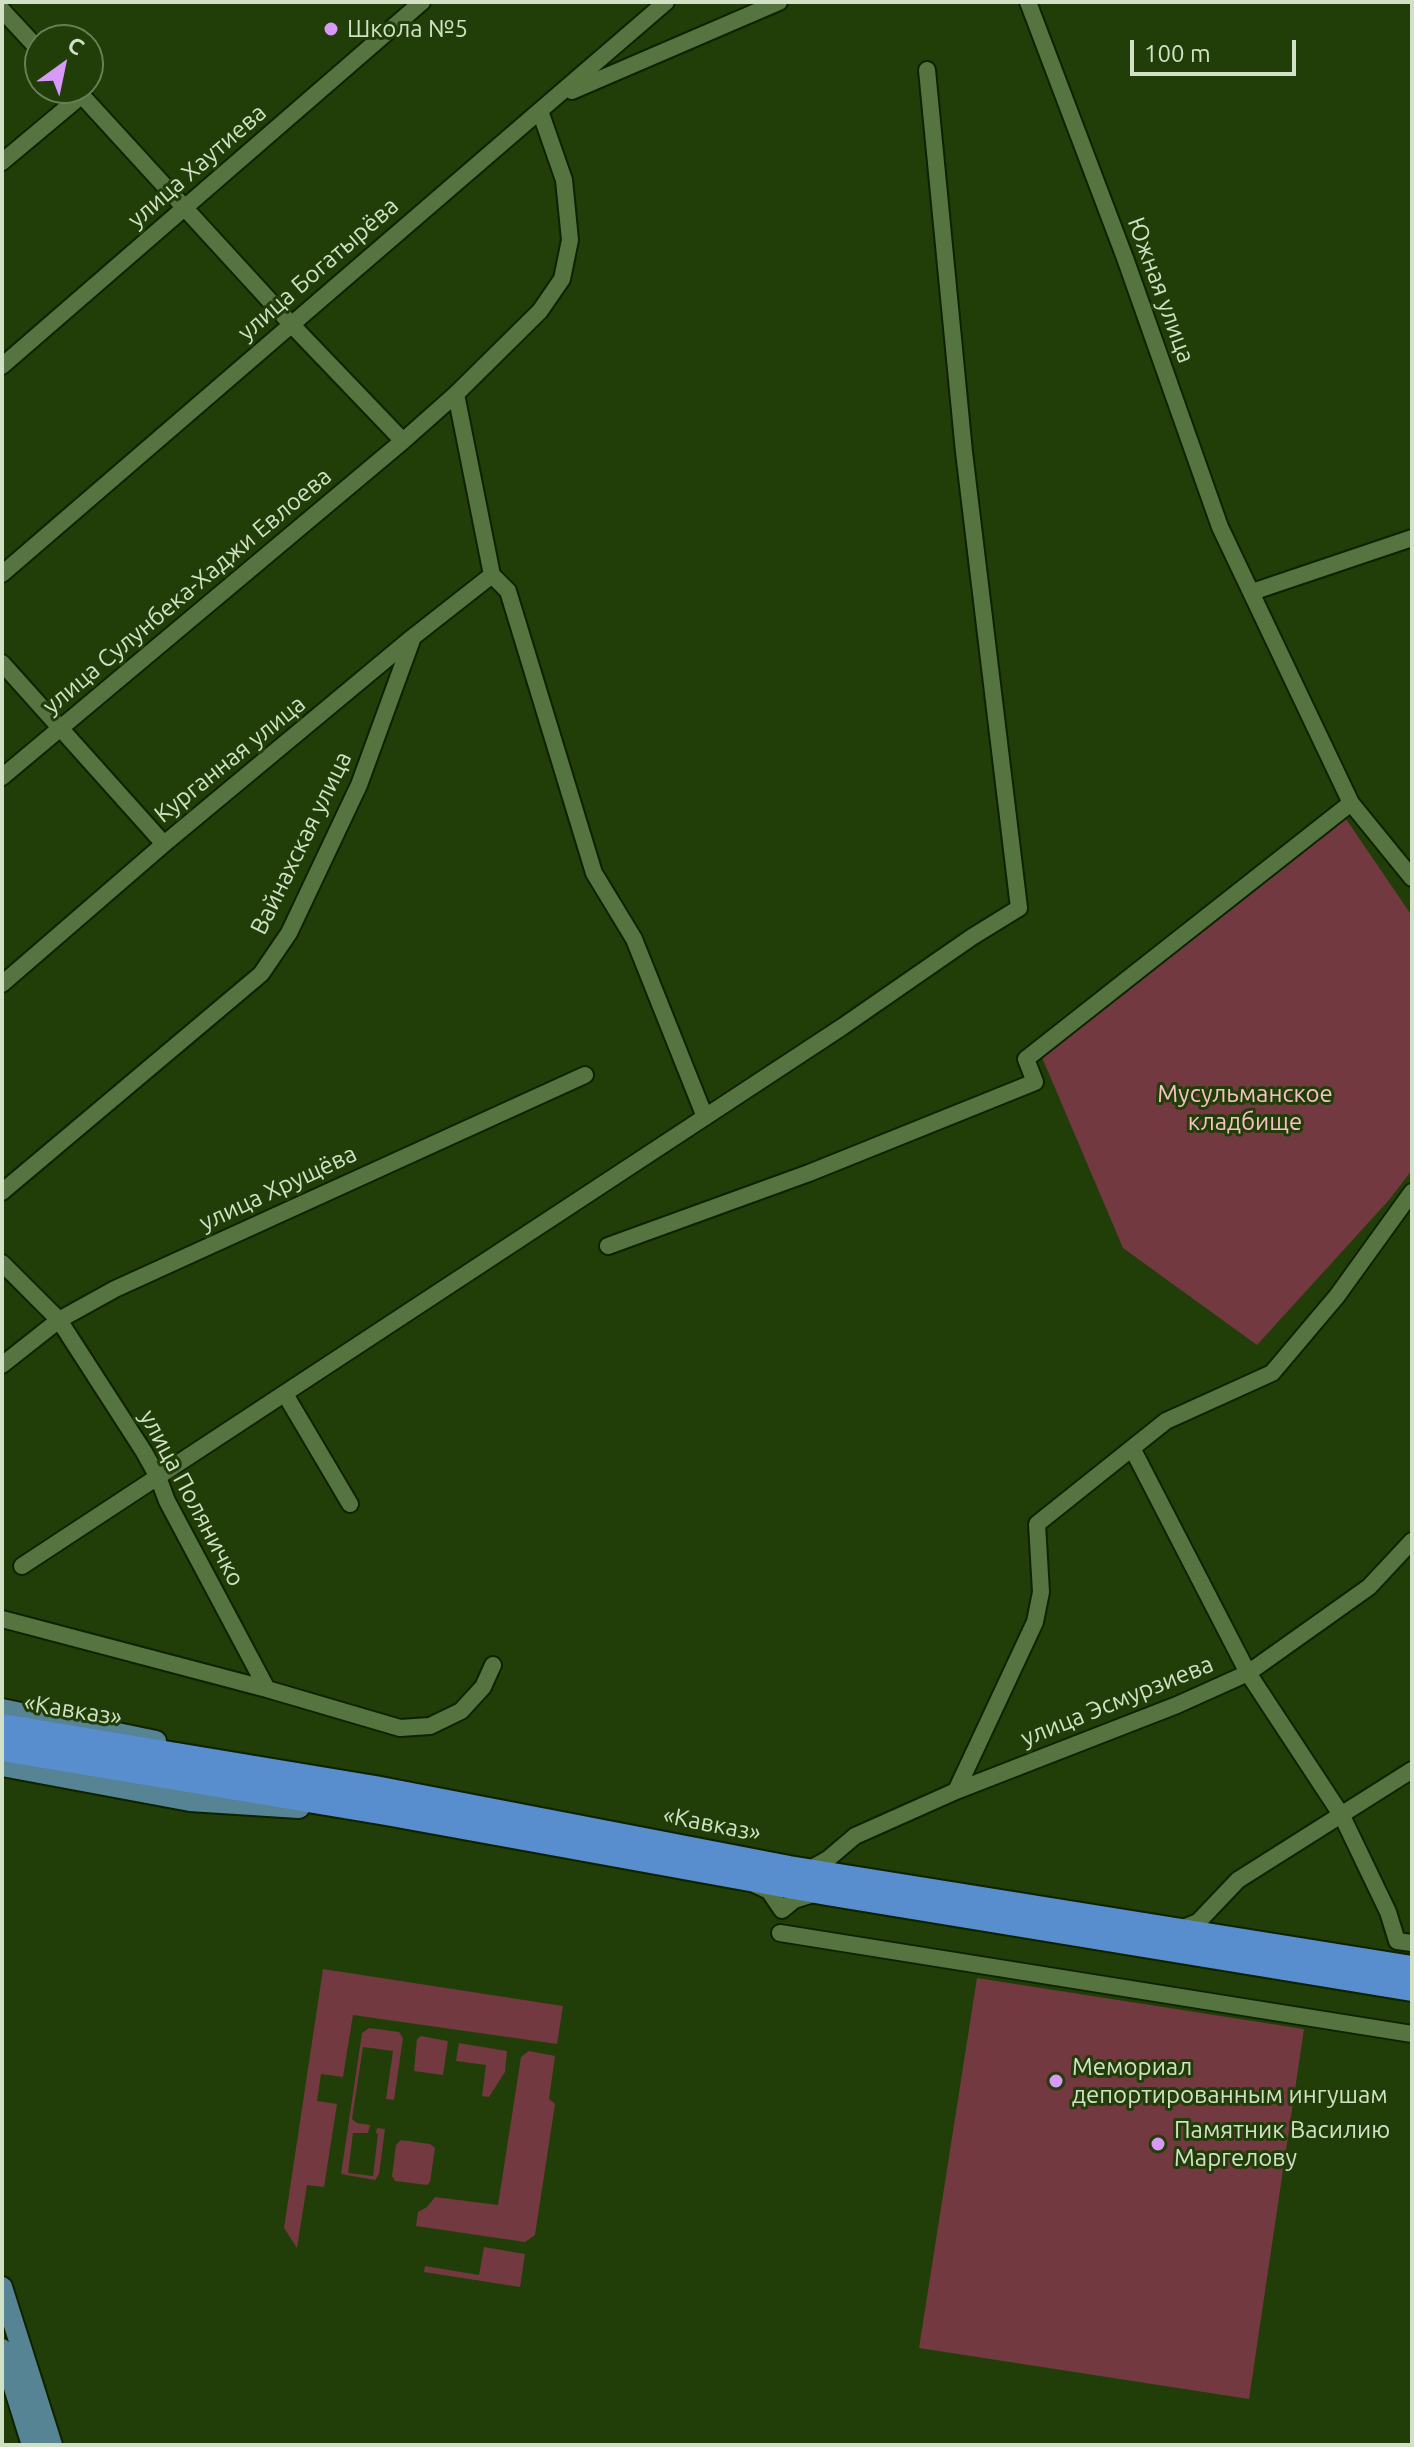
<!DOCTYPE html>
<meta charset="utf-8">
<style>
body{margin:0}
#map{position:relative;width:1414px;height:2447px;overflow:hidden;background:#213d08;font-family:Ubuntu,sans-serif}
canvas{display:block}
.frame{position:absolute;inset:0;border:4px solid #d0e1c5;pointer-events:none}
.north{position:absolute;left:24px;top:24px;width:80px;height:80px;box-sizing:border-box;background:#213d08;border:2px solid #677f54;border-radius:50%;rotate:33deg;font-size:22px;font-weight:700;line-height:32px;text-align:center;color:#d0e1c5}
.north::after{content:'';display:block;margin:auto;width:28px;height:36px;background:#d89af8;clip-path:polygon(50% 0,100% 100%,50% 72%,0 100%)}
.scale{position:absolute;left:1130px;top:40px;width:166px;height:36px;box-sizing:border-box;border:4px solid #d0e1c5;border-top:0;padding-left:10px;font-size:24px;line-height:28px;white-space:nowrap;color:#d0e1c5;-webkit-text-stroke:6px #213d08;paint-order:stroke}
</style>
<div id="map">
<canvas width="1414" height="2447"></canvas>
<div class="frame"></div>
<div class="north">С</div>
<div class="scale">100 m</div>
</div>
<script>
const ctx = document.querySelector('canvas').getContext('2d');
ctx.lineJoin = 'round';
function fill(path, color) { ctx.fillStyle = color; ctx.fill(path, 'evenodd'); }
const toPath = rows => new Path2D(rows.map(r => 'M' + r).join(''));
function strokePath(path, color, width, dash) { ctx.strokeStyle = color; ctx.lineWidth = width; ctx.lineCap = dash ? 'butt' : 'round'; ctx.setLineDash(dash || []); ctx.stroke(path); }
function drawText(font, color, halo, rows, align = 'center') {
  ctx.font = font + ' Ubuntu,sans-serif'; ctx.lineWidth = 6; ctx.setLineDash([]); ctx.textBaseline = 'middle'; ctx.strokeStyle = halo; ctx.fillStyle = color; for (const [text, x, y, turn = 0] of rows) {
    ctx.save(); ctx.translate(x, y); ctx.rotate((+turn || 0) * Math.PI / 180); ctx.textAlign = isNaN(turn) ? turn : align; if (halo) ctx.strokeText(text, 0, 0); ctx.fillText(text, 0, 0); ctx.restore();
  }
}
fill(toPath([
 [1344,816,1412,916,1412,1170,1389,1200,1257,1345,1123,1248,1041,1055],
 [323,1969,563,2006,557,2044,353,2015,343,2077,321,2074,317,2101,337,2104,324,2187,307,2185,297,2248,284,2228],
 [977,1978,1304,2029,1249,2399,919,2348],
 [369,2028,399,2032,403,2038,394,2100,386,2099,393,2051,363,2047,352,2119,357,2123,370,2125,368,2133,353,2133,348,2173,373,2176,378,2134,376,2133,377,2128,385,2129,379,2174,375,2180,341,2174,362,2033],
 [421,2036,448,2041,443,2075,414,2071,417,2039],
 [459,2043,507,2051,505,2072,489,2097,482,2096,486,2065,456,2061],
 [529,2051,555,2056,549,2099,555,2104,535,2235,525,2242,416,2226,418,2212,427,2207,435,2197,498,2205,521,2057],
 [401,2140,430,2144,435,2148,430,2182,427,2185,395,2181,392,2176,396,2145],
 [484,2247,525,2254,520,2287,424,2272,425,2266,479,2275]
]), '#723940');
const minor = toPath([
 [1028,2,1125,258,1220,527,1351,803,1412,878],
 [2,10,40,51],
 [75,88,291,324,403,441],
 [572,91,779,2],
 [2,162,82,95],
 [2,366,422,2],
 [456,394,540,311,562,279,570,240,564,180,540,111],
 [2,574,666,2],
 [1252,592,1412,538],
 [2,663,164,844],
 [2,777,403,441,456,394,492,575,508,591,594,873,634,939,705,1117],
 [2,984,164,844,413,637,492,575],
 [2,1192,261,974,289,933,359,785,413,637],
 [608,1246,809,1173,1035,1082,1026,1059,1351,803],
 [2,1263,59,1320,144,1452,158,1477,167,1501,267,1689],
 [2,1365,59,1320,115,1289,585,1075],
 [285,1394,350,1504],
 [1132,1448,1248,1673,1342,1816,1388,1912,1397,1941,1412,1943],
 [22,1566,842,1027,972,937,1019,908,964,452,927,70],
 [2,1619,267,1689,400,1728,430,1726,461,1711,483,1687,493,1665],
 [956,1791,1035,1622,1041,1592,1037,1524,1166,1421,1272,1373,1337,1296,1412,1192],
 [807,1871,828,1859,855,1836,956,1791,1177,1705,1248,1673,1369,1587,1412,1541],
 [756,1885,769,1891,782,1910,794,1900,813,1894],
 [1181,1929,1198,1922,1238,1880,1412,1770],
 [780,1933,1412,2034]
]);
const major = toPath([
 [2,1709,156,1741],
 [2,1766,190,1801,299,1808],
 [2,2287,52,2445],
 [2,2349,32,2445]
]);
const highway = toPath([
 [2,1726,375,1788,789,1868,1412,1968],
 [2,1749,386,1813,827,1893,1412,1989]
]);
strokePath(minor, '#0e2200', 20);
strokePath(major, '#0e2200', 24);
strokePath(highway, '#0e2200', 28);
strokePath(minor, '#557440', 16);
strokePath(major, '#578495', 20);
strokePath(highway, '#588ecd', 24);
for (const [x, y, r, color] of [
 [331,29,8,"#d89af8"],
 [1056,2081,8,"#d89af8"],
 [1158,2144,8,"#d89af8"]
]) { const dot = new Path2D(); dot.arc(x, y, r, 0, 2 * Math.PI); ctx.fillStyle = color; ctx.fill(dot); strokePath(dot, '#213d08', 3); }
drawText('24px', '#d0e1c5', '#213d08', [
 ["Школа №5",347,29],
 ["Мемориал",1072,2067],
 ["депортированным ингушам",1072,2095],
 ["Памятник Василию",1174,2130],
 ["Маргелову",1174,2158]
], 'left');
drawText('24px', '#d0e1c5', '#213d08', [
 ["улица Хаутиева",197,166,-41],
 ["улица Богатырёва",318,269,-41],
 ["Южная улица",1161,290,70],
 ["улица Сулунбека-Хаджи Евлоева",187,591,-40],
 ["Курганная улица",230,759,-39],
 ["Вайнахская улица",301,843,-64],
 ["улица Хрущёва",278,1188,-25],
 ["улица Поляничко",192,1498,62],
 ["улица Эсмурзиева",1117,1701,-22],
 ["«Кавказ»",73,1710,9],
 ["«Кавказ»",712,1824,11]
]);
drawText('24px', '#f6c0c4', '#213d08', [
 ["Мусульманское",1245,1094],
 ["кладбище",1245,1122]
]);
</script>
